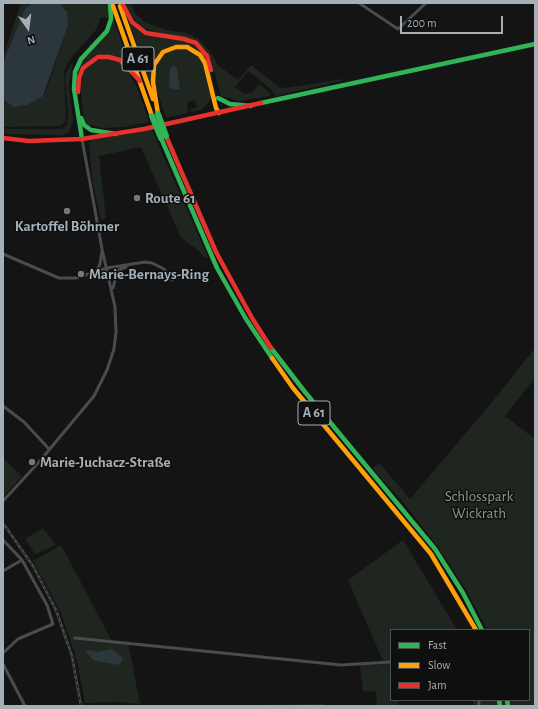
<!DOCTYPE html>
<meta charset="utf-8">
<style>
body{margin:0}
#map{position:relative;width:538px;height:709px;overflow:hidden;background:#141415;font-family:"Alegreya Sans",sans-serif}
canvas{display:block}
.frame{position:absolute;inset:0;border:4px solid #a5afb6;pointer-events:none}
.legend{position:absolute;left:390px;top:629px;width:140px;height:72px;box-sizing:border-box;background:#0f0f10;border:1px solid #4b4f52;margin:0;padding:5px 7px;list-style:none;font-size:12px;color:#a5afb6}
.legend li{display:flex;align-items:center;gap:8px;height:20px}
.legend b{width:20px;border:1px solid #4b4f52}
.north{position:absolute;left:8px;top:8px;width:40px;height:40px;-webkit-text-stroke:3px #0f0f10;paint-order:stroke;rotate:166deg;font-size:11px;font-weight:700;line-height:16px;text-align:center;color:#a5afb6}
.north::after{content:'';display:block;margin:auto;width:14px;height:18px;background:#a5afb6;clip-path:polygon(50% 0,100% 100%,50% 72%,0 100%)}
.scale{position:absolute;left:400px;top:16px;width:103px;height:18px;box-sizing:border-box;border:2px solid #a5afb6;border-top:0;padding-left:5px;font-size:12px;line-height:14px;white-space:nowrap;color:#a5afb6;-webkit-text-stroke:3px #0f0f10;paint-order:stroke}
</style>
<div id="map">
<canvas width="538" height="709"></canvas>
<div class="frame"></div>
<ul class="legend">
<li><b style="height:5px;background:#30b455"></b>Fast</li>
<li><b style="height:5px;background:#ff9f0a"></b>Slow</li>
<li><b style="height:5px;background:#e5322d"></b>Jam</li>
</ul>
<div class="north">N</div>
<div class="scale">200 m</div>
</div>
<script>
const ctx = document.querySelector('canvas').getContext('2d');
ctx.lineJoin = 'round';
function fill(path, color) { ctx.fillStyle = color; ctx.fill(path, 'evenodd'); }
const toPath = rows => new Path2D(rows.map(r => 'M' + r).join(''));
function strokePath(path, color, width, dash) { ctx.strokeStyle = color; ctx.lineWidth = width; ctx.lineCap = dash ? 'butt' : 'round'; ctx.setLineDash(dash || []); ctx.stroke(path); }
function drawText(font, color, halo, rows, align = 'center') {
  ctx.font = font + ' "Alegreya Sans",sans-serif'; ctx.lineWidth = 3; ctx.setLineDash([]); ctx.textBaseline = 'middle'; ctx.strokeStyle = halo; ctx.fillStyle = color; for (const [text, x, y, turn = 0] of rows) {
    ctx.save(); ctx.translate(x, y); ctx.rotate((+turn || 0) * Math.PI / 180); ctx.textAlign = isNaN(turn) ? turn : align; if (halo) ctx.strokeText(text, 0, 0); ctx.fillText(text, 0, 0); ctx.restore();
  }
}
fill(toPath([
 [21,3,32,3,25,9,22,15,3,63,3,57],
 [60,3,107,3,108,8,108,18,101,17,96,30,71,58,64,71,66,121,60,126,3,127,3,100,7,103,20,107,27,105,45,94,68,26,65,9],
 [124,3,131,3,135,13,146,23,167,30,186,33,198,38,211,53,218,65,238,80,251,65,279,87,286,88,341,79,341,81,276,96,271,89,248,71,235,87,244,94,247,94,249,92,251,94,259,84,270,93,270,96,239,101,221,96,211,60,204,48,144,28,131,17],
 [113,18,131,69,110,55,87,62,76,97,77,68],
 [129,21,136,27,179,39,197,46,209,65,215,89,207,64,186,46,159,54,150,83],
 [173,49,183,49,194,52,200,58,205,66,212,98,202,110,190,112,191,109,197,107,195,100,187,102,188,113,166,118,155,85,156,66,165,53],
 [106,58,119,62,129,73,139,92,149,122,124,127,102,128,91,125,89,127,84,121,80,84,86,68,96,61],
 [73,63,69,85,73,120,69,132,64,135,55,135,3,134,3,129,62,129,67,126,68,114,65,76,70,65],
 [152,130,208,257,205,258,198,250,181,238,141,147,99,156,106,217,101,221,92,179,89,143,93,140],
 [535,348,535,378,505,416,535,439,535,706,473,706,473,700,529,700,529,630,487,630,467,591,437,546,403,502,373,469,379,463,410,499,492,402],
 [3,458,22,476,3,497],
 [43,528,56,545,35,554,25,539],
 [403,540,457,630,391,630,391,661,383,661,348,580],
 [61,545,112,641,128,642,140,704,117,702,85,703,77,661,68,633,61,613,33,561],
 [391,664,391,700,398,700,398,706,377,706,376,692,363,691,360,665],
 [323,704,323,706,185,706,194,706]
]), '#1f251f');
fill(toPath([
 [32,3,60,3,67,12,68,26,43,96,27,105,14,107,3,100,3,63,22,15,25,9],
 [173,66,177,68,180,89,173,89,169,87,170,68],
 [111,649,122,657,123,660,121,663,118,665,93,660,86,652,88,650,98,652]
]), '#2b373a');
strokePath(toPath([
 [359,3,398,29,426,3],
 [3,254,59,278,76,278,107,268,145,262,152,263,164,269,172,280],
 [96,272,100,264,102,251],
 [91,275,109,274,126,267],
 [113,288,116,276,120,271],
 [3,406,24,422,49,449],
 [3,501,39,462,94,396,107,370,114,349,116,332,115,307,102,249,82,139],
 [3,540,22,560,47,605,53,624,18,639,3,653],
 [3,571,22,560],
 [75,638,341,665,391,662],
 [3,664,25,706],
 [479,700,479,706]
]), '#494b4d', 3);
strokePath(toPath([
 [218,98,230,104,251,106],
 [261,103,535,44],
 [81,118,84,125,91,130,116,134],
 [161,138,217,268,246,319,272,358],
 [82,139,74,89,75,72,81,59,107,31,111,19,110,3],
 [271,348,305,392,435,549,463,593,482,630],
 [499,700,500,706],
 [507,700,508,706]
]), '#30b455', 4.5);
strokePath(toPath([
 [113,6,152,116],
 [120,6,153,99],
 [158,114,153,82,154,65,163,52,176,47,187,47,200,55,205,63,216,108,219,113],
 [272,358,293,388,431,554,476,630]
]), '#ff9f0a', 4.5);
strokePath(toPath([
 [122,3,132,22,146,33,184,39,196,43,207,56,211,70],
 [78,92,79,78,83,68,98,57,109,57,120,60,140,81],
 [166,136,216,252,252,318,271,348],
 [3,138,29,141,82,139,144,129,261,103]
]), '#e5322d', 4.5);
const rail = toPath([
 [3,523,33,566,56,610,72,656,81,706]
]);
strokePath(rail, '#494c4d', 2.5);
strokePath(rail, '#0f0f10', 1, [3]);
strokePath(toPath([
 [158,114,166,136],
 [152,116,161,138]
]), '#30b455', 6);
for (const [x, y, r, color] of [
 [137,198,4,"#72797e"],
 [67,211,4,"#72797e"],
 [81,274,4,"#72797e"],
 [32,462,4,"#72797e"]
]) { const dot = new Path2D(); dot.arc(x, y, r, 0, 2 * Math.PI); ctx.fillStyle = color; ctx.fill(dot); strokePath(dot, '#0f0f10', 1.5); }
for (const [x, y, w] of [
 [138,59,32],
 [314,413,32]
]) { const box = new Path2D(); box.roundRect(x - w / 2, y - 12, w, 24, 3); ctx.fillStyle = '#0f0f10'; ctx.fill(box); strokePath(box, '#a5afb6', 1); }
drawText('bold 14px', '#a5afb6', null, [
 ["A 61",138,59],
 ["A 61",314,413]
]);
drawText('bold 15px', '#a5afb6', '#0f0f10', [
 ["Route 61",145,198],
 ["Kartoffel Böhmer",67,226,"center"],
 ["Marie-Bernays-Ring",89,274],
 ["Marie-Juchacz-Straße",40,462]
], 'left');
drawText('15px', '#84a17c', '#0f0f10', [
 ["Schlosspark",479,496],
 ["Wickrath",479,513]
]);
</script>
